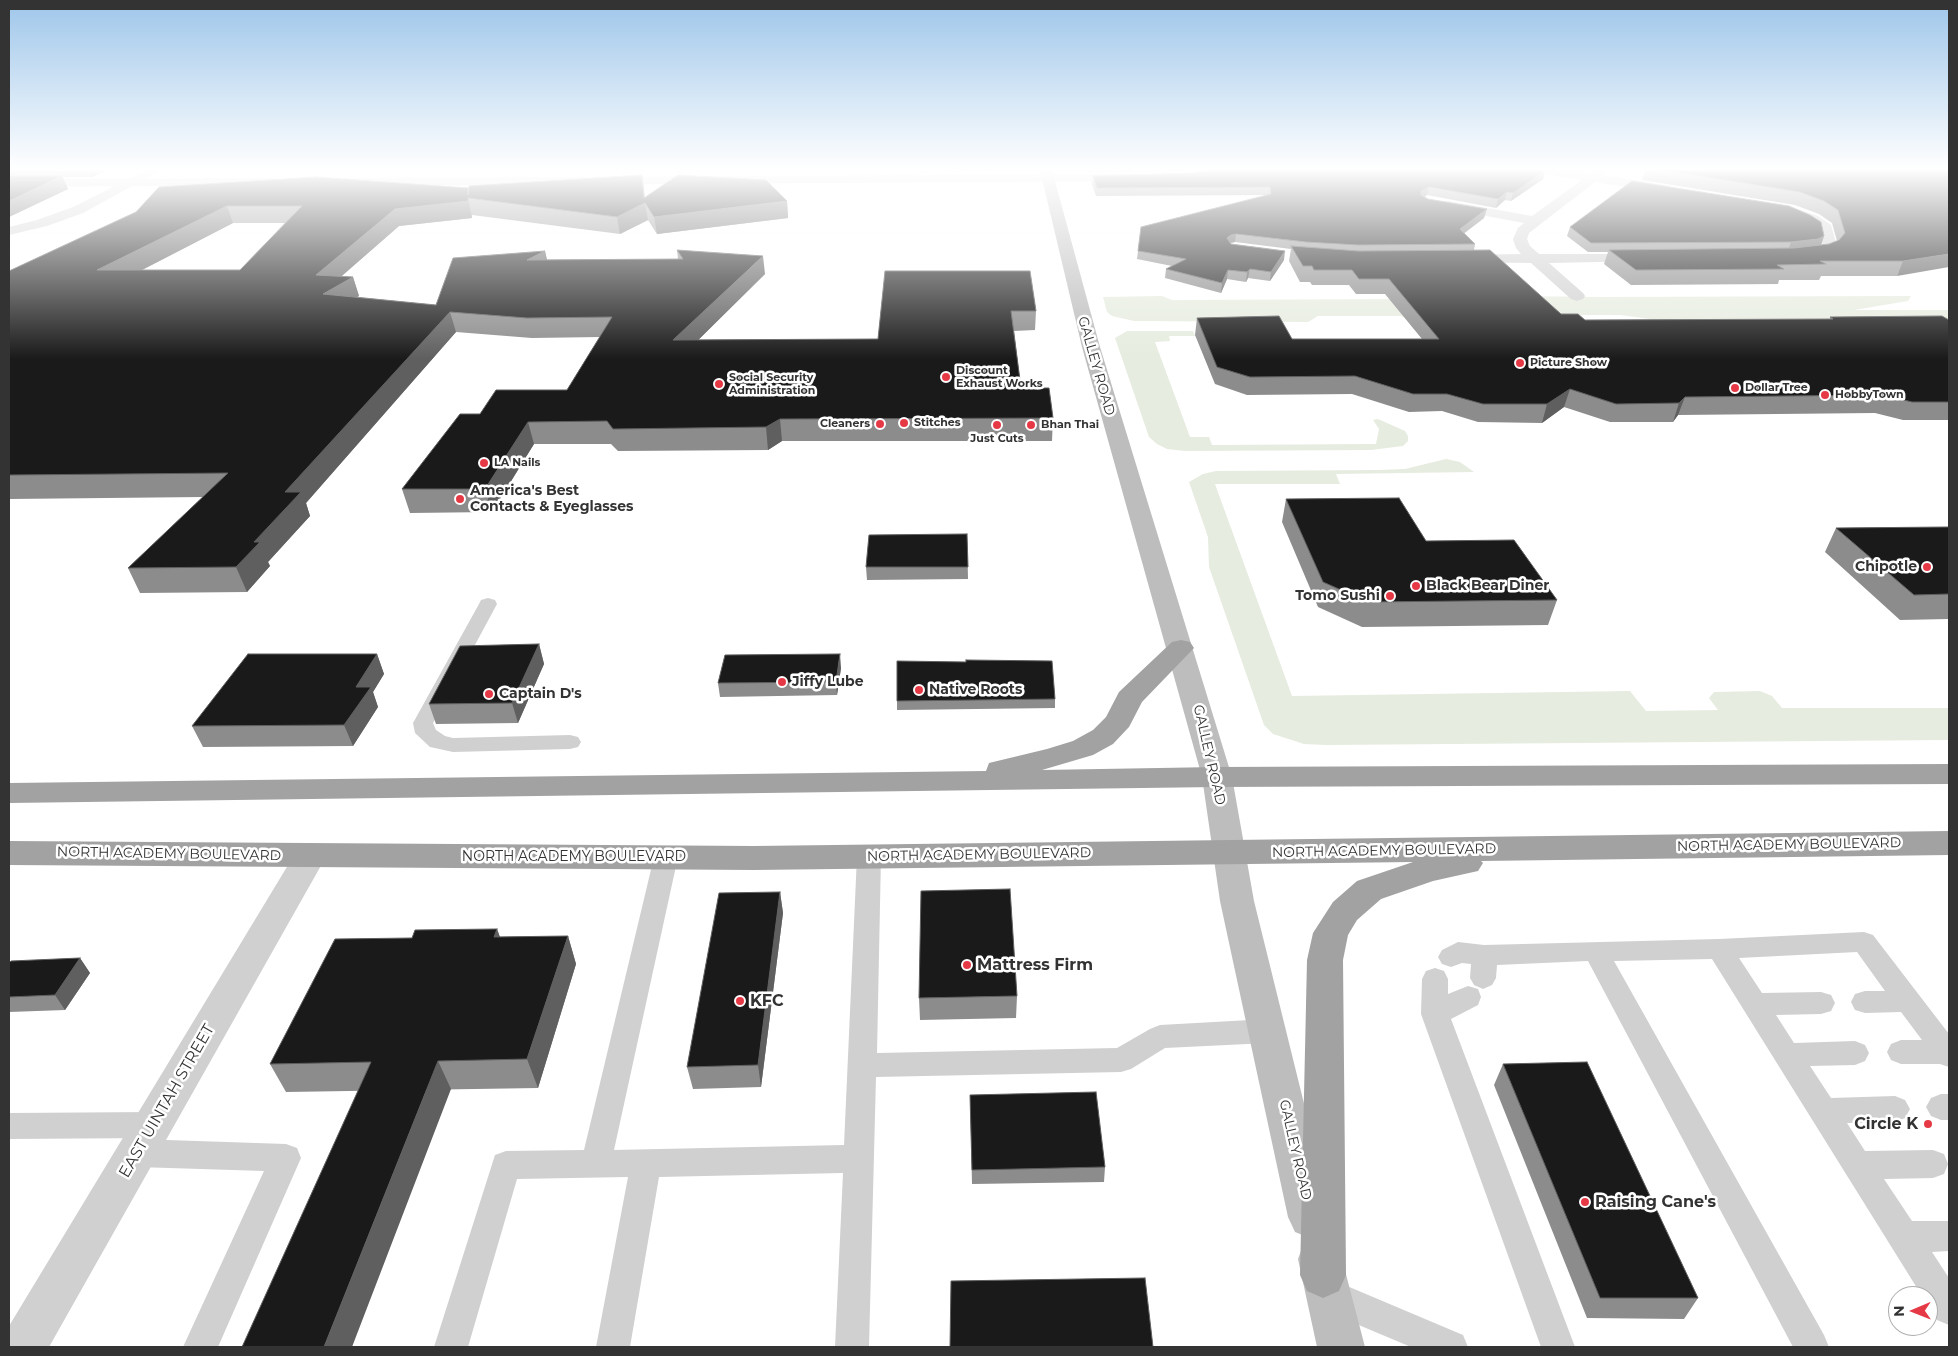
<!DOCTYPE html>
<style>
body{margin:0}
#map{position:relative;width:1958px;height:1356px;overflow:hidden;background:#fff;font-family:Montserrat,sans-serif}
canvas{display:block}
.frame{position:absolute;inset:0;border:10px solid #333;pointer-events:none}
.north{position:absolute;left:1888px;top:1286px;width:50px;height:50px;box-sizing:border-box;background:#fff;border:1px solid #adadad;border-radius:50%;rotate:269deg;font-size:14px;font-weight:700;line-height:20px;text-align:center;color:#333}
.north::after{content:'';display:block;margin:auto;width:18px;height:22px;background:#e63946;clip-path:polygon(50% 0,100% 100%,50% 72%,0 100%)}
</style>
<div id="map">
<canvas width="1958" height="1356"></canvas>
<div class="frame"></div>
<div class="north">N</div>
</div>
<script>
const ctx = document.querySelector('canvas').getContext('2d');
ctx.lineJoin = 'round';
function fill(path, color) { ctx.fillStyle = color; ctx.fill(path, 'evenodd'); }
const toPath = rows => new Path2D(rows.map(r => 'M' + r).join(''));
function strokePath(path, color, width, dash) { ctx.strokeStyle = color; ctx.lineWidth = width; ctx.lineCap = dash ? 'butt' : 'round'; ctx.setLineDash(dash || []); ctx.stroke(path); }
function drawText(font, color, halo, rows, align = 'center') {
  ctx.font = font + ' Montserrat,sans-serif'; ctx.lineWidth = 5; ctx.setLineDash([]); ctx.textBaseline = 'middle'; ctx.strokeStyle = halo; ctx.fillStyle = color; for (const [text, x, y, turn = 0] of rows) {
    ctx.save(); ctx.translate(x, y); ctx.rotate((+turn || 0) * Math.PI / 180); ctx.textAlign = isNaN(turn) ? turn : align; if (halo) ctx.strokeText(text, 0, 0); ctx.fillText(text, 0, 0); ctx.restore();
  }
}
fill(toPath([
 [849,170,1014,170,1014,172,849,173],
 [1417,295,1602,297,1911,296,1908,301,1854,310,1949,310,1949,321,1911,319,1650,319,1620,315,1558,315,1413,321,1401,316,1318,316,1308,322,1134,321,1112,316,1107,312,1103,297,1162,296,1172,300,1420,299],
 [1127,331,1193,331,1195,336,1169,336,1170,341,1155,342,1190,437,1209,437,1212,445,1376,444,1379,429,1373,420,1378,419,1405,431,1408,436,1408,441,1403,446,1371,450,1185,451,1167,449,1157,444,1149,437,1115,338],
 [1446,459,1460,462,1474,472,1336,474,1340,484,1215,484,1292,696,1630,691,1646,711,1718,710,1709,698,1714,692,1760,691,1772,696,1782,708,1949,708,1949,740,1326,745,1304,744,1273,734,1264,725,1209,567,1208,537,1189,482,1203,474,1216,471,1379,470,1405,469]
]), '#e6ecdf');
fill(toPath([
 [488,598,495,600,497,604,433,723,436,730,445,736,453,738,570,735,578,737,581,742,578,747,570,749,453,752,430,747,415,733,413,723,479,604,481,600,488,598],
 [869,847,877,850,881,856,877,1053,1117,1048,1150,1029,1160,1025,1268,1019,1278,1023,1282,1031,1278,1039,1268,1043,1165,1048,1131,1069,1121,1072,876,1077,869,1347,835,1347,843,1173,659,1177,630,1347,596,1347,628,1177,517,1179,468,1347,434,1347,495,1155,506,1151,584,1150,654,857,658,851,666,848,674,851,678,857,614,1150,844,1145,857,856,861,850,869,847],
 [1864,932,1873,935,1949,1034,1949,1067,1940,1064,1901,1064,1891,1060,1887,1052,1891,1044,1901,1040,1922,1040,1901,1012,1865,1013,1855,1010,1851,1002,1855,994,1865,991,1885,991,1857,952,1739,958,1762,993,1821,992,1831,995,1835,1003,1831,1011,1821,1014,1776,1015,1794,1043,1855,1041,1865,1045,1869,1053,1865,1061,1855,1065,1810,1066,1831,1098,1895,1096,1905,1100,1910,1109,1905,1118,1895,1122,1847,1123,1865,1151,1933,1150,1944,1154,1948,1164,1944,1174,1933,1178,1884,1179,1912,1221,1949,1221,1949,1251,1932,1252,1949,1278,1949,1325,1937,1320,1928,1305,1928,1296,1922,1296,1712,959,1614,961,1824,1335,1829,1347,1793,1347,1588,961,1497,965,1496,978,1492,985,1483,989,1474,985,1470,978,1471,964,1462,963,1451,967,1442,964,1438,957,1442,950,1458,942,1484,945,1719,939,1864,932],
 [1435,968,1444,971,1448,979,1448,994,1468,986,1478,989,1481,997,1478,1005,1451,1019,1575,1347,1541,1347,1421,1014,1422,979,1426,971,1435,968],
 [1941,1094,1949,1094,1949,1120,1941,1120,1931,1116,1926,1107,1931,1098,1941,1094],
 [153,1112,164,1116,168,1125,164,1134,153,1138,9,1139,9,1113,153,1112],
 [137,1139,286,1144,297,1148,301,1158,218,1347,183,1347,264,1171,137,1167,126,1163,122,1153,126,1143,137,1139],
 [1328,1278,1463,1335,1468,1347,1411,1347,1316,1307,1311,1295,1316,1283,1328,1278]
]), '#d0d0d0');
fill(toPath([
 [1539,170,1565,170,1590,173,1595,170,1606,170,1607,171,1603,175,1671,186,1672,189,1671,192,1666,193,1595,182,1529,233,1527,239,1530,246,1539,254,1642,254,1647,255,1649,258,1647,261,1549,263,1583,293,1585,296,1583,299,1577,301,1571,299,1531,263,1458,262,1456,259,1458,256,1463,255,1521,254,1516,248,1513,239,1518,228,1524,223,1443,208,1441,205,1443,202,1448,201,1532,216,1582,180,1545,174,1539,170],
 [1130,174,1136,178,1134,181,343,186,337,182,343,178,1130,174],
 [277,178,283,182,281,185,9,187,9,179,277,178],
 [1787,206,1818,216,1831,225,1837,246,1831,254,1798,261,1793,260,1791,257,1793,254,1821,248,1823,246,1819,230,1808,222,1782,213,1780,210,1782,207,1787,206],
 [311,843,323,847,327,855,49,1347,9,1347,9,1326,299,847,311,843]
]), '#d0d0d0');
fill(toPath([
 [147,170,161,170,83,213,47,226,9,235,9,227,37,220,73,207,147,170]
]), '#d0d0d0');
fill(toPath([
 [1040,170,1052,170,1100,347,1232,777,1254,901,1332,1217,1325,1232,1310,1238,1295,1232,1288,1217,1220,901,1202,777,1082,347,1040,170],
 [1320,1237,1336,1243,1342,1259,1365,1347,1317,1347,1298,1259,1304,1243,1320,1237]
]), '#bdbdbd');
fill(toPath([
 [1181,640,1190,642,1194,648,1142,702,1129,727,1113,744,1093,755,1042,770,1217,767,1949,764,1949,784,1217,787,9,803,9,783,986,771,989,763,1047,749,1073,741,1093,730,1106,717,1119,692,1172,642,1181,640],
 [1949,831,1949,855,1481,861,1483,863,1478,871,1433,881,1381,899,1357,920,1348,935,1343,960,1346,1275,1339,1291,1323,1298,1307,1291,1300,1275,1307,960,1313,933,1333,902,1357,881,1413,862,754,870,9,865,9,841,754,846,1949,831]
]), '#a2a2a2');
fill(toPath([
 [9,170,107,170,92,177,63,177,68,189,9,217],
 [1088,170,1165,170,1088,172],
 [1212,170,1545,170,1543,179,1511,201,1505,200,1496,208,1427,195,1425,197,1428,199,1484,218,1464,233,1475,244,1474,250,1561,314,1585,320,1830,319,1830,317,1949,320,1949,420,1903,420,1875,413,1678,415,1673,422,1610,422,1564,407,1542,423,1478,422,1442,411,1409,412,1352,394,1247,395,1215,384,1195,335,1197,318,1292,339,1422,339,1385,294,1356,294,1349,285,1312,285,1310,282,1300,282,1289,261,1291,249,1235,242,1230,243,1231,244,1284,260,1270,281,1248,278,1246,282,1227,279,1221,293,1165,278,1166,269,1172,266,1137,259,1138,251,1266,195,1096,196,1092,184,1093,176,1194,173],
 [1645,170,1949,170,1897,276,1821,276,1819,280,1779,280,1778,284,1631,285,1604,264,1608,252,1588,252,1567,236,1570,227,1824,236,1821,245,1829,244,1837,241,1832,223,1819,214,1795,205,1642,180],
 [642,175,645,197,787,201,788,218,657,234,648,220,620,234,472,215,472,218,399,226,342,276,353,277,359,296,357,297,436,305,545,251,547,260,678,259,677,250,765,274,698,340,878,339,885,271,1036,311,1035,330,1014,331,1021,388,1053,418,1052,441,782,441,768,450,618,451,611,444,534,444,492,512,410,513,402,489,480,414,567,390,600,337,532,338,456,332,306,503,310,516,268,562,270,566,247,592,140,593,128,568,203,497,9,499,9,271,136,212],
 [233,223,285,223,240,270,142,270],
 [1286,499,1426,541,1557,600,1548,625,1362,627,1318,607,1282,522],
 [1949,527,1949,619,1900,620,1825,552,1836,528],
 [967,534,968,579,867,580,866,567],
 [539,644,544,664,518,723,436,724,429,704],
 [377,654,384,674,373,692,378,707,353,746,203,747,192,726],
 [966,662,1055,699,1055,708,897,710,897,701],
 [841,668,837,695,720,697,718,683],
 [780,892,783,913,761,1087,693,1089,687,1067],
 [497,929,500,937,568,936,576,964,538,1088,286,1092,270,1064,412,938],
 [80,958,90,973,65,1010,9,1012,9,963],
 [1017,996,1016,1018,920,1020,919,998],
 [1503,1064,1698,1298,1684,1319,1587,1318,1494,1085],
 [970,1095,1105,1167,1104,1182,972,1184]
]), '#8c8c8c');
fill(toPath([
 [89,170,107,170,92,177],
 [1543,170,1545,170,1545,171,1543,179,1511,201,1513,193],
 [62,176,68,189,9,217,9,201],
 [1429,187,1427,195,1419,199,1421,191],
 [1507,192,1505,200,1496,208,1498,199],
 [468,198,472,218,399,226,322,293,316,275,395,209],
 [787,201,788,218,657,234,654,217],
 [645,203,648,220,620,234,617,217],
 [227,206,233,223,105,289,97,270],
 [1487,209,1484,218,1458,238,1460,229],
 [1236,234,1235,242,1230,243,1227,238,1231,235],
 [1824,236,1821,245,1788,251,1791,242],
 [545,251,549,269,527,260],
 [1285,251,1284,260,1270,281,1271,272],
 [1949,254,1949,267,1897,276,1903,261],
 [763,256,765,274,677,361,673,340],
 [1250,269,1248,278,1246,282,1247,272],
 [1228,270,1227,279,1221,293,1222,283],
 [353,277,359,296,330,313,323,294],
 [450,312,456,332,306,503,310,516,268,562,270,566,247,592,236,567,254,542,285,492],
 [1570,389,1564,407,1542,423,1547,404],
 [1685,397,1678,415,1673,422,1679,403],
 [780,419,782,441,768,450,766,427],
 [528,422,534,444,492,512,485,489],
 [539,644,544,664,518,723,512,703],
 [377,654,384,674,373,692,378,707,353,746,344,725,356,687],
 [840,654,841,668,837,695,836,682],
 [780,892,783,913,761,1087,758,1065],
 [497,929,507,957,494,937],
 [568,936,576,964,538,1088,527,1059],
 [80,958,90,973,65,1010,55,995],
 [438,1061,451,1089,352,1347,324,1347]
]), '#5f5f5f');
const building = toPath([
 [1212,170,1543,170,1542,170,1545,171,1513,193,1507,192,1498,199,1429,187,1421,191,1421,195,1428,199,1487,209,1460,229,1475,244,1358,245,1306,242,1236,234,1231,235,1227,238,1231,244,1285,251,1271,272,1250,269,1247,272,1228,270,1222,283,1166,269,1186,259,1138,251,1141,227,1271,194,1270,187,1097,188,1093,176,1194,173,1212,170],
 [1663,170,1949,170,1949,254,1903,261,1820,261,1826,264,1777,265,1784,269,1636,270,1609,250,1794,248,1829,244,1839,240,1845,233,1838,210,1824,201,1800,192,1663,170],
 [642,175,644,198,678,175,766,180,787,201,654,217,645,203,617,217,468,198,468,201,395,209,316,275,353,277,323,294,436,305,453,258,545,251,527,260,683,259,677,250,763,256,673,340,878,339,885,271,1030,271,1036,311,1011,311,1021,388,1049,388,1053,418,780,419,766,427,613,429,607,421,528,422,485,489,402,489,460,414,480,414,496,390,567,390,612,317,527,318,450,312,285,492,301,492,254,542,260,542,236,567,128,568,228,473,9,475,9,271,136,212,159,187,316,177,468,188,468,195,469,186,642,175],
 [227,206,302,206,240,270,97,270,227,206],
 [9,176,62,176,9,201,9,176],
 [1632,181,1789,206,1810,215,1821,222,1824,236,1818,239,1791,242,1591,243,1570,227,1632,181],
 [1291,246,1359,251,1490,250,1561,314,1578,314,1585,320,1833,319,1830,317,1942,316,1949,320,1949,402,1912,402,1884,395,1685,397,1679,403,1616,404,1570,389,1547,404,1483,404,1447,394,1413,394,1355,376,1250,377,1217,367,1197,318,1279,316,1292,339,1439,339,1389,279,1359,279,1352,270,1314,270,1312,266,1303,266,1291,246],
 [1399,498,1426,541,1514,540,1557,600,1368,602,1323,582,1286,499,1399,498],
 [1949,527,1949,594,1914,595,1836,528,1949,527],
 [967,534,968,567,866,567,869,535,967,534],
 [539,644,512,703,429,704,460,646,539,644],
 [248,654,377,654,356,687,371,687,344,725,192,726,248,654],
 [840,654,836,682,718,683,725,655,840,654],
 [966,660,1052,661,1055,699,897,701,897,661,966,662,966,660],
 [1010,889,1017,996,919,998,921,891,1010,889],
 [780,892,758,1065,687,1067,719,893,780,892],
 [497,929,494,937,568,936,527,1059,438,1061,324,1347,242,1347,371,1062,270,1064,335,939,412,938,415,930,497,929],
 [80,958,55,995,9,997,9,963,11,961,80,958],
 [1587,1062,1698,1298,1600,1298,1503,1064,1587,1062],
 [1096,1092,1105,1167,972,1170,970,1095,1096,1092],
 [1145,1278,1153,1347,950,1347,951,1281,1145,1278]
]);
fill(building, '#1a1a1a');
strokePath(building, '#5f5f5f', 1);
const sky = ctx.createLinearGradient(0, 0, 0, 359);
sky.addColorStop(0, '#9ec6ea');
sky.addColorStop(0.47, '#fff');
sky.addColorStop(1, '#ffffff00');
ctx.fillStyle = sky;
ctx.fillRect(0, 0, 1958, 359);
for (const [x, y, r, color] of [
 [1520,363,5,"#e63946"],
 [946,377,5,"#e63946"],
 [719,384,5,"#e63946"],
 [1735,388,5,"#e63946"],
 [1825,395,5,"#e63946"],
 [904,423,5,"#e63946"],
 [880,424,5,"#e63946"],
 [997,425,5,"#e63946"],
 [1031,425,5,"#e63946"],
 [484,463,5,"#e63946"],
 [460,499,5,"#e63946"],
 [1927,567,5,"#e63946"],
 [1416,586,5,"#e63946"],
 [1390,596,5,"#e63946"],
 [782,682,5,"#e63946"],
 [919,690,5,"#e63946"],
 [489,694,5,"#e63946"],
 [967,965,5,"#e63946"],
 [740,1001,5,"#e63946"],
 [1928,1124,5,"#e63946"],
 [1585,1202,5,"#e63946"]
]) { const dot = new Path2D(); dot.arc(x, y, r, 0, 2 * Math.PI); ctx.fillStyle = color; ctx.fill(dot); strokePath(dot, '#fff', 2); }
drawText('bold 11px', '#333', '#fff', [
 ["Picture Show",1530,363],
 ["Discount",956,371],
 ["Exhaust Works",956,384],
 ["Social Security",729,378],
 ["Administration",729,391],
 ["Dollar Tree",1745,388],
 ["HobbyTown",1835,395],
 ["Stitches",914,423],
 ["Cleaners",870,424,"right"],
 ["Bhan Thai",1041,425],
 ["Just Cuts",997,439,"center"],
 ["LA Nails",494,463]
], 'left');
drawText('14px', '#333', '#fff', [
 ["GALLEY ROAD",1096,366,74],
 ["GALLEY ROAD",1209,755,77],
 ["NORTH ACADEMY BOULEVARD",1789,845,-1],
 ["NORTH ACADEMY BOULEVARD",1384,851,-1],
 ["NORTH ACADEMY BOULEVARD",169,854,1],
 ["NORTH ACADEMY BOULEVARD",979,855,-1],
 ["NORTH ACADEMY BOULEVARD",574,857],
 ["GALLEY ROAD",1295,1150,77]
]);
drawText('bold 14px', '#333', '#fff', [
 ["America's Best",470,491],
 ["Contacts & Eyeglasses",470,507],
 ["Chipotle",1917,567,"right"],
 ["Black Bear Diner",1426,586],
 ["Tomo Sushi",1380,596,"right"],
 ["Jiffy Lube",792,682],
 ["Native Roots",929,690],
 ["Captain D's",499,694]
], 'left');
drawText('bold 16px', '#333', '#fff', [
 ["Mattress Firm",977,965],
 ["KFC",750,1001],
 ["Circle K",1918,1124,"right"],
 ["Raising Cane's",1595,1202]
], 'left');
drawText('16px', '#333', '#fff', [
 ["EAST UINTAH STREET",167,1101,-60]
]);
</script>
